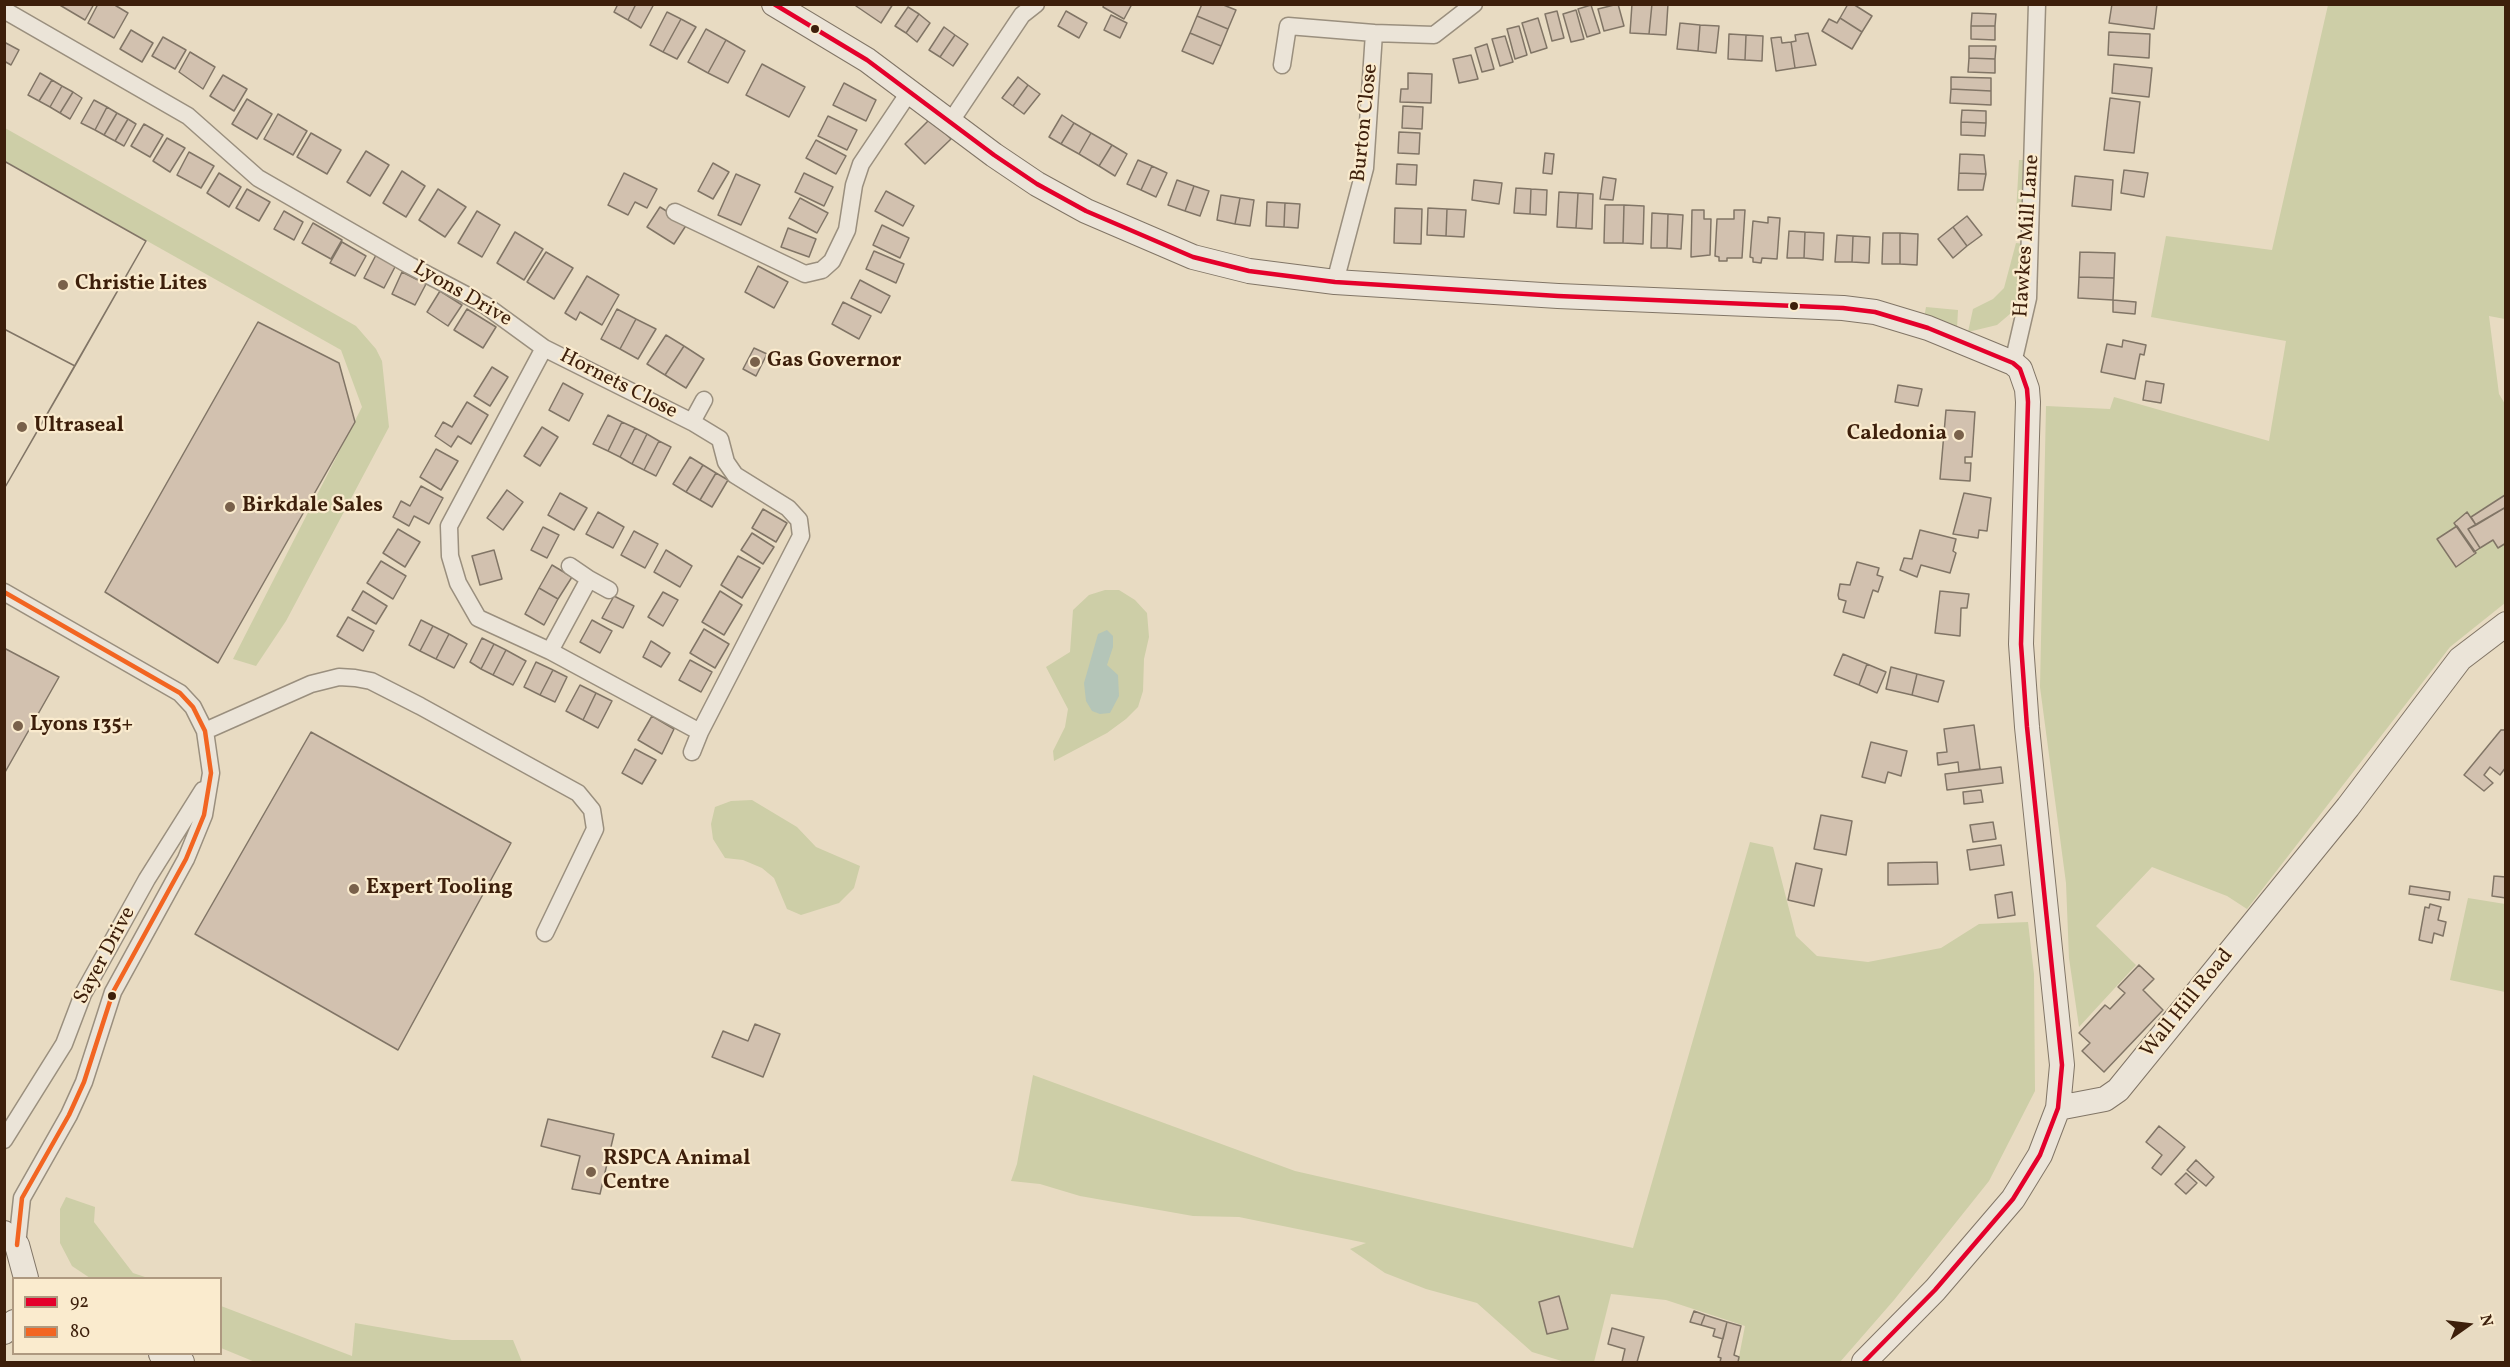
<!DOCTYPE html>
<style>
body{margin:0}
#map{position:relative;width:2510px;height:1367px;overflow:hidden;background:#e8dbc2;font-family:Vollkorn,serif}
canvas{display:block}
.frame{position:absolute;inset:0;border:6px solid #3d1f0b;pointer-events:none}
.legend{position:absolute;left:12px;top:1277px;width:210px;height:78px;box-sizing:border-box;background:#faebce;border:2px solid #ae9980;margin:0;padding:8px 10px;list-style:none;font-size:18px;color:#3d1f0b}
.legend li{display:flex;align-items:center;gap:12px;height:30px}
.legend b{width:30px;border:2px solid #ae9980}
.north{position:absolute;left:2438px;top:1295px;width:60px;height:60px;-webkit-text-stroke:4px #faebce;paint-order:stroke;rotate:76deg;font-size:16px;font-weight:700;line-height:24px;text-align:center;color:#3d1f0b}
.north::after{content:'';display:block;margin:auto;width:21px;height:27px;background:#3d1f0b;clip-path:polygon(50% 0,100% 100%,50% 72%,0 100%)}
</style>
<div id="map">
<canvas width="2510" height="1367"></canvas>
<div class="frame"></div>
<ul class="legend">
<li><b style="height:8px;background:#e4002b"></b>92</li>
<li><b style="height:8px;background:#f26522"></b>80</li>
</ul>
<div class="north">N</div>
</div>
<script>
const ctx = document.querySelector('canvas').getContext('2d');
ctx.lineJoin = 'round';
function fill(path, color) { ctx.fillStyle = color; ctx.fill(path, 'evenodd'); }
const toPath = rows => new Path2D(rows.map(r => 'M' + r).join(''));
function strokePath(path, color, width, dash) { ctx.strokeStyle = color; ctx.lineWidth = width; ctx.lineCap = dash ? 'butt' : 'round'; ctx.setLineDash(dash || []); ctx.stroke(path); }
function drawText(font, color, halo, rows, align = 'center') {
  ctx.font = font + ' Vollkorn,serif'; ctx.lineWidth = 4.5; ctx.setLineDash([]); ctx.textBaseline = 'middle'; ctx.strokeStyle = halo; ctx.fillStyle = color; for (const [text, x, y, turn = 0] of rows) {
    ctx.save(); ctx.translate(x, y); ctx.rotate((+turn || 0) * Math.PI / 180); ctx.textAlign = isNaN(turn) ? turn : align; if (halo) ctx.strokeText(text, 0, 0); ctx.fillText(text, 0, 0); ctx.restore();
  }
}
fill(toPath([
 [2328,5,2505,5,2505,319,2489,316,2499,394,2505,404,2505,603,2450,647,2247,909,2227,896,2152,867,2096,926,2136,965,2079,1027,2069,958,2066,883,2040,687,2046,406,2110,409,2114,397,2269,441,2286,341,2151,317,2166,236,2272,250],
 [5,128,356,326,376,349,382,361,389,427,286,621,256,666,233,659,362,407,341,350,5,161],
 [2019,160,2027,160,2025,215,2016,214],
 [2016,243,2024,244,2023,282,2017,308,1997,325,1968,332,1973,309,1993,299,2004,288],
 [1926,307,1958,310,1957,329,1924,318],
 [1105,590,1119,590,1135,600,1147,613,1149,637,1144,659,1143,691,1138,707,1126,719,1107,733,1054,761,1053,751,1065,727,1068,709,1046,667,1070,652,1073,610,1089,595],
 [752,800,797,827,816,847,860,866,854,888,839,903,801,915,787,909,774,878,762,868,743,860,725,858,713,839,711,824,715,807,731,801],
 [1750,842,1773,847,1796,936,1817,956,1868,962,1941,948,1979,924,2028,922,2034,974,2035,1091,1989,1181,1894,1300,1840,1362,1738,1362,1745,1326,1666,1300,1611,1294,1594,1362,1565,1362,1532,1352,1477,1303,1426,1289,1385,1273,1350,1249,1366,1243,1239,1217,1193,1216,1080,1196,1040,1184,1011,1181,1017,1164,1033,1075,1295,1171,1633,1248],
 [2468,898,2505,904,2505,992,2450,980],
 [66,1197,95,1207,94,1222,133,1273,148,1278,90,1278,72,1266,60,1243,60,1209],
 [221,1306,352,1356,355,1323,452,1340,513,1340,522,1362,255,1362,221,1348]
]), '#cdcea7');
fill(toPath([
 [1107,630,1113,636,1113,647,1107,665,1118,675,1119,696,1110,713,1100,714,1092,711,1086,701,1084,683,1098,634]
]), '#b4c5b8');
const building = toPath([
 [58,4,94,4,85,20,58,4],
 [98,4,113,4,128,13,114,38,88,23,98,4],
 [618,4,636,4,628,20,614,12,618,4],
 [636,4,654,4,641,28,628,20,636,4],
 [857,4,893,4,881,23,856,6,857,4],
 [1104,4,1132,4,1124,19,1103,7,1104,4],
 [1202,4,1221,4,1236,10,1228,29,1197,16,1202,4],
 [1618,4,1624,26,1604,31,1598,9,1618,4],
 [1632,4,1652,4,1649,34,1630,33,1632,4],
 [1652,4,1668,4,1666,35,1649,34,1652,4],
 [1848,4,1853,4,1872,16,1862,32,1840,18,1848,4],
 [2112,4,2157,4,2154,29,2109,23,2112,4],
 [1591,5,1600,33,1587,37,1578,9,1591,5],
 [908,7,919,14,906,33,895,26,908,7],
 [1576,10,1584,39,1571,42,1563,14,1576,10],
 [1066,11,1087,23,1079,38,1058,26,1066,11],
 [1557,11,1564,38,1552,41,1545,14,1557,11],
 [667,12,681,19,663,52,650,45,667,12],
 [1972,13,1996,14,1995,26,1971,26,1972,13],
 [919,14,930,23,917,42,906,33,919,14],
 [1111,15,1127,23,1120,38,1104,30,1111,15],
 [1197,16,1228,29,1221,46,1190,33,1197,16],
 [1538,18,1547,48,1531,53,1522,23,1538,18],
 [1840,18,1862,32,1852,49,1822,31,1829,19,1837,23,1840,18],
 [681,19,696,27,677,59,663,52,681,19],
 [1680,23,1700,25,1698,51,1677,49,1680,23],
 [1700,25,1719,26,1716,53,1698,51,1700,25],
 [1519,26,1527,55,1515,59,1507,29,1519,26],
 [1971,26,1995,26,1995,40,1971,39,1971,26],
 [944,27,955,35,940,57,929,50,944,27],
 [706,29,726,40,708,73,688,62,706,29],
 [131,30,153,43,142,62,120,49,131,30],
 [2109,32,2150,34,2149,58,2108,55,2109,32],
 [1190,33,1221,46,1213,64,1182,51,1190,33],
 [1808,33,1816,65,1795,68,1791,42,1796,41,1795,35,1808,33],
 [1729,34,1746,35,1745,60,1728,59,1729,34],
 [955,35,968,44,953,66,940,57,955,35],
 [1746,35,1763,36,1762,61,1745,60,1746,35],
 [1505,36,1513,62,1500,66,1492,39,1505,36],
 [163,37,186,50,175,69,152,56,163,37],
 [1781,37,1782,43,1791,42,1795,68,1776,71,1771,38,1781,37],
 [726,40,745,51,728,83,708,73,726,40],
 [4,42,19,50,11,65,4,61,4,42],
 [1487,44,1494,69,1482,72,1475,48,1487,44],
 [1969,46,1996,46,1995,59,1969,58,1969,46],
 [190,52,215,67,203,89,179,72,190,52],
 [1471,55,1478,79,1459,83,1453,59,1471,55],
 [1969,58,1995,59,1995,73,1968,72,1969,58],
 [762,64,805,87,789,117,746,95,762,64],
 [2114,64,2152,68,2149,97,2112,93,2114,64],
 [40,73,52,80,39,101,28,95,40,73],
 [1408,73,1432,74,1431,103,1400,102,1401,89,1408,89,1408,73],
 [223,75,247,89,234,111,210,96,223,75],
 [1018,77,1028,85,1013,106,1002,98,1018,77],
 [1951,77,1991,78,1991,91,1951,89,1951,77],
 [52,80,62,86,50,107,39,101,52,80],
 [844,83,876,100,866,121,833,105,844,83],
 [1028,85,1040,94,1024,114,1013,106,1028,85],
 [62,86,73,92,60,113,50,107,62,86],
 [1951,89,1991,91,1991,105,1950,103,1951,89],
 [73,92,82,98,70,119,60,113,73,92],
 [2110,98,2140,102,2134,153,2104,150,2110,98],
 [247,99,272,114,257,139,232,124,247,99],
 [94,100,107,107,95,130,81,123,94,100],
 [1403,106,1423,107,1422,129,1402,128,1403,106],
 [107,107,117,113,104,135,95,130,107,107],
 [1962,110,1986,111,1986,123,1961,122,1962,110],
 [117,113,128,119,115,141,104,135,117,113],
 [278,114,307,131,293,155,264,139,278,114],
 [1062,115,1074,123,1061,144,1049,137,1062,115],
 [828,116,857,130,847,150,818,136,828,116],
 [931,118,951,139,925,164,905,144,931,118],
 [128,119,136,124,124,146,115,141,128,119],
 [1961,122,1986,123,1985,136,1961,135,1961,122],
 [1074,123,1091,133,1079,154,1061,144,1074,123],
 [144,124,163,135,150,157,131,146,144,124],
 [1399,132,1420,133,1419,154,1398,153,1399,132],
 [311,133,341,150,327,174,297,157,311,133],
 [1091,133,1112,145,1099,166,1079,154,1091,133],
 [167,138,185,148,170,172,153,161,167,138],
 [816,140,846,156,836,174,806,158,816,140],
 [1112,145,1127,154,1115,176,1099,166,1112,145],
 [366,151,389,165,370,196,347,182,366,151],
 [189,152,214,166,201,188,177,175,189,152],
 [1545,153,1554,154,1552,174,1543,173,1545,153],
 [1960,154,1984,155,1986,174,1959,173,1960,154],
 [1138,160,1152,166,1141,190,1127,184,1138,160],
 [4,161,146,241,4,489,4,161],
 [4,161,146,241,75,366,4,329,4,161],
 [713,163,729,172,713,199,698,191,713,163],
 [1397,164,1417,165,1416,185,1396,184,1397,164],
 [1152,166,1167,173,1156,197,1141,190,1152,166],
 [2124,170,2148,173,2144,197,2121,193,2124,170],
 [402,171,425,186,406,217,383,203,402,171],
 [219,173,241,187,229,207,207,193,219,173],
 [624,173,657,189,647,208,635,202,628,215,608,205,624,173],
 [804,173,833,187,824,206,795,192,804,173],
 [1959,173,1986,174,1983,190,1958,190,1959,173],
 [736,174,760,185,741,225,718,215,736,174],
 [2075,176,2113,180,2111,210,2072,206,2075,176],
 [1603,177,1616,179,1613,200,1600,199,1603,177],
 [1177,180,1194,186,1185,211,1168,205,1177,180],
 [1474,180,1502,183,1499,204,1472,200,1474,180],
 [1194,186,1209,191,1200,216,1185,211,1194,186],
 [1516,188,1531,189,1530,214,1514,213,1516,188],
 [247,189,270,202,259,221,236,208,247,189],
 [438,189,466,207,445,237,419,220,438,189],
 [1531,189,1547,190,1546,215,1530,214,1531,189],
 [886,191,914,206,903,226,875,211,886,191],
 [1559,192,1578,193,1576,228,1557,227,1559,192],
 [1578,193,1593,194,1592,229,1576,228,1578,193],
 [1221,195,1240,198,1235,224,1217,220,1221,195],
 [800,198,828,213,817,233,789,218,800,198],
 [1240,198,1254,200,1250,226,1235,224,1240,198],
 [1267,202,1285,203,1284,227,1266,226,1267,202],
 [1285,203,1300,204,1298,228,1284,227,1285,203],
 [1605,205,1624,205,1623,243,1604,243,1605,205],
 [1624,205,1644,206,1643,244,1623,243,1624,205],
 [660,207,687,224,674,244,647,227,660,207],
 [1395,208,1422,209,1421,244,1394,243,1395,208],
 [1428,208,1447,209,1446,236,1427,235,1428,208],
 [1447,209,1466,210,1464,237,1446,236,1447,209],
 [1692,210,1704,210,1704,219,1711,219,1710,255,1691,257,1692,210],
 [1734,210,1745,210,1742,258,1727,258,1727,261,1719,261,1719,257,1715,256,1717,219,1734,219,1734,210],
 [284,211,303,222,294,240,274,229,284,211],
 [477,211,500,225,482,257,458,243,477,211],
 [1652,213,1668,214,1667,248,1651,248,1652,213],
 [1668,214,1683,215,1681,249,1667,248,1668,214],
 [1967,216,1982,235,1967,246,1953,227,1967,216],
 [1768,217,1780,218,1777,259,1762,258,1761,263,1753,262,1753,258,1750,257,1753,221,1768,223,1768,217],
 [313,223,342,240,331,259,302,243,313,223],
 [882,225,909,238,900,258,873,245,882,225],
 [1953,227,1967,246,1953,258,1938,239,1953,227],
 [788,228,816,239,809,257,781,247,788,228],
 [1789,231,1805,232,1804,258,1787,258,1789,231],
 [515,232,543,249,524,280,497,263,515,232],
 [1805,232,1824,233,1823,260,1804,258,1805,232],
 [1883,233,1900,233,1900,264,1882,264,1883,233],
 [1900,233,1918,234,1917,265,1900,264,1900,233],
 [1837,235,1853,236,1852,262,1835,262,1837,235],
 [1853,236,1870,237,1869,263,1852,262,1853,236],
 [342,242,366,256,355,276,330,263,342,242],
 [874,251,904,264,896,283,866,269,874,251],
 [546,252,573,268,554,299,527,282,546,252],
 [2080,252,2115,253,2114,278,2079,277,2080,252],
 [376,255,396,265,384,288,364,278,376,255],
 [758,266,788,282,774,308,745,292,758,266],
 [402,272,426,284,415,305,392,294,402,272],
 [587,276,619,295,602,325,580,312,576,320,565,313,587,276],
 [2079,277,2114,278,2113,300,2078,298,2079,277],
 [860,280,890,296,881,313,851,298,860,280],
 [440,291,462,305,448,326,427,312,440,291],
 [2113,300,2136,302,2135,314,2113,312,2113,300],
 [843,302,871,316,859,339,832,324,843,302],
 [467,309,496,327,483,348,454,330,467,309],
 [617,309,636,319,620,349,601,339,617,309],
 [636,319,656,329,638,359,620,349,636,319],
 [258,322,339,363,355,422,218,663,105,592,258,322],
 [4,329,75,366,4,489,4,329],
 [666,335,684,346,665,375,647,364,666,335],
 [2123,340,2146,345,2144,355,2140,354,2135,379,2101,372,2107,344,2122,347,2123,340],
 [684,346,704,359,686,388,665,375,684,346],
 [754,348,767,354,756,376,743,369,754,348],
 [492,367,508,377,490,406,474,396,492,367],
 [2146,381,2164,384,2161,403,2143,400,2146,381],
 [563,383,583,394,569,421,549,410,563,383],
 [1898,385,1922,389,1918,406,1895,402,1898,385],
 [467,402,488,415,471,444,458,436,451,447,435,436,443,422,452,427,467,402],
 [1946,410,1975,412,1972,457,1965,457,1965,463,1971,463,1970,481,1940,479,1946,410],
 [608,415,622,422,608,451,593,444,608,415],
 [622,422,635,428,620,457,608,451,622,422],
 [542,427,558,437,540,466,524,456,542,427],
 [635,428,647,434,632,464,620,457,635,428],
 [647,434,659,441,644,470,632,464,647,434],
 [659,441,671,447,656,476,644,470,659,441],
 [436,449,458,461,441,490,420,477,436,449],
 [690,457,703,465,686,492,673,484,690,457],
 [703,465,716,473,700,500,686,492,703,465],
 [716,473,728,480,712,507,700,500,716,473],
 [421,486,443,498,429,524,414,516,409,526,393,517,401,501,410,506,421,486],
 [507,490,523,502,503,530,487,518,507,490],
 [560,493,587,508,574,530,548,515,560,493],
 [1964,493,1991,498,1987,531,1979,530,1978,538,1953,534,1964,493],
 [2505,495,2506,507,2476,525,2471,517,2505,495],
 [2506,507,2506,543,2498,548,2493,540,2480,548,2468,529,2506,507],
 [763,509,787,523,776,542,752,528,763,509],
 [598,512,624,527,613,548,586,534,598,512],
 [2467,512,2476,525,2468,529,2480,548,2474,552,2454,523,2467,512],
 [2457,526,2476,553,2456,567,2437,539,2457,526],
 [543,527,559,535,547,558,531,550,543,527],
 [398,529,420,542,405,567,383,553,398,529],
 [1920,530,1956,539,1953,551,1956,553,1950,573,1921,565,1917,577,1900,570,1904,558,1912,559,1920,530],
 [634,531,658,544,645,568,621,555,634,531],
 [752,533,774,547,763,564,741,550,752,533],
 [494,550,502,579,480,585,472,556,494,550],
 [666,550,692,566,680,587,654,572,666,550],
 [738,556,760,568,742,598,721,585,738,556],
 [381,561,406,576,393,599,367,583,381,561],
 [1857,562,1879,568,1877,575,1883,577,1878,592,1873,590,1864,618,1843,612,1846,601,1839,599,1838,595,1840,584,1850,585,1857,562],
 [552,565,572,577,558,599,539,588,552,565],
 [539,588,558,599,544,625,525,614,539,588],
 [363,591,387,606,376,624,352,610,363,591],
 [720,591,742,605,724,635,702,622,720,591],
 [1940,591,1969,594,1967,608,1961,608,1960,636,1935,633,1940,591],
 [663,592,678,600,663,626,648,617,663,592],
 [614,596,634,606,623,628,602,618,614,596],
 [348,617,374,631,363,651,337,636,348,617],
 [421,620,433,626,420,651,409,645,421,620],
 [592,620,612,631,600,653,580,642,592,620],
 [433,626,449,634,436,659,420,651,433,626],
 [704,629,729,644,715,668,690,653,704,629],
 [449,634,467,644,454,668,436,659,449,634],
 [482,638,494,644,481,669,470,662,482,638],
 [651,641,670,653,661,667,643,657,651,641],
 [494,644,506,650,493,675,481,669,494,644],
 [4,648,59,677,4,774,4,648],
 [506,650,526,661,513,685,493,675,506,650],
 [1843,654,1867,664,1859,685,1834,675,1843,654],
 [690,660,712,672,701,692,679,680,690,660],
 [536,662,553,670,540,695,524,687,536,662],
 [1867,664,1886,672,1877,693,1859,685,1867,664],
 [1891,667,1917,674,1912,695,1886,689,1891,667],
 [553,670,567,677,555,702,540,695,553,670],
 [1917,674,1944,681,1938,702,1912,695,1917,674],
 [580,685,596,693,583,720,566,711,580,685],
 [596,693,612,701,598,728,583,720,596,693],
 [652,716,674,729,662,754,638,740,652,716],
 [1974,725,1980,769,1959,772,1958,762,1938,765,1937,753,1947,752,1944,729,1974,725],
 [2501,730,2506,730,2506,767,2500,775,2490,767,2484,775,2493,783,2484,791,2464,775,2501,730],
 [311,732,511,843,398,1050,195,934,311,732],
 [1871,742,1907,751,1901,776,1888,772,1885,783,1862,777,1871,742],
 [635,749,656,760,642,784,622,773,635,749],
 [2001,767,2003,783,1947,790,1945,774,2001,767],
 [1981,790,1983,802,1964,804,1963,792,1981,790],
 [1821,815,1852,821,1846,855,1814,849,1821,815],
 [1993,822,1996,839,1973,842,1970,825,1993,822],
 [2001,845,2004,865,1970,870,1967,850,2001,845],
 [1937,862,1938,884,1888,885,1888,863,1937,862],
 [1796,863,1822,869,1814,906,1788,900,1796,863],
 [2494,876,2506,877,2506,898,2492,896,2494,876],
 [2410,886,2450,892,2449,900,2409,894,2410,886],
 [2012,892,2015,915,1998,918,1995,895,2012,892],
 [2430,904,2441,907,2438,920,2446,922,2443,936,2434,933,2432,943,2419,940,2425,907,2429,908,2430,904],
 [2139,965,2154,979,2143,990,2163,1010,2104,1072,2082,1051,2090,1043,2079,1033,2105,1005,2110,1009,2125,993,2118,987,2139,965],
 [755,1024,780,1034,763,1077,712,1057,723,1031,748,1041,755,1024],
 [548,1119,614,1134,600,1194,572,1189,580,1156,541,1146,548,1119],
 [2159,1126,2185,1147,2161,1175,2152,1168,2162,1155,2146,1142,2159,1126],
 [2196,1160,2214,1177,2206,1186,2187,1170,2196,1160],
 [2186,1173,2197,1183,2186,1194,2175,1184,2186,1173],
 [1559,1296,1568,1329,1547,1334,1539,1302,1559,1296],
 [1694,1311,1705,1315,1701,1325,1690,1322,1694,1311],
 [1705,1315,1727,1322,1723,1339,1713,1336,1715,1329,1701,1325,1705,1315],
 [1727,1322,1741,1326,1734,1355,1739,1357,1738,1362,1720,1362,1721,1358,1718,1357,1727,1322],
 [1612,1328,1644,1337,1637,1362,1622,1362,1625,1349,1608,1344,1612,1328]
]);
fill(building, '#d2c1af');
strokePath(building, '#817566', 1.5);
const street = toPath([
 [4,10,188,116,258,178,409,265,485,305,544,348,449,526,450,556,458,583,478,618,550,651,700,732,801,536,799,520,788,508,735,475,726,462,720,439,692,422],
 [1374,33,1434,35,1474,4],
 [1282,65,1288,26,1374,33,1365,168,1335,282],
 [951,121,1022,15,1036,4],
 [675,212,805,274,822,270,832,261,847,230,854,185,861,164,910,91],
 [544,348,692,422,704,400],
 [2013,363,2028,298,2037,4],
 [589,579,609,590],
 [4,592,180,693,193,707,205,731,211,773,204,815,186,859,113,992,84,1082,69,1115,22,1198,17,1245],
 [550,651,589,579,570,566],
 [205,731,311,684,339,677,355,678,371,681,420,706,578,793,592,810,595,829,545,933],
 [692,752,700,732],
 [4,1140,64,1044,83,994,147,879,203,790]
]);
const secondary = toPath([
 [774,4,867,60,994,155,1037,184,1086,211,1193,257,1249,271,1335,282,1558,296,1843,308,1875,312,1928,328,2013,363,2020,369,2027,389,2028,402,2021,644,2027,727,2062,1065,2058,1108,2040,1155,2013,1199,1935,1290,1864,1362],
 [2058,1108,2105,1099,2118,1090,2348,807,2460,659,2506,624],
 [4,1233,17,1245,26,1278],
 [4,1332,14,1322],
 [161,1354,182,1362]
]);
strokePath(street, '#9a8f7e', 19);
strokePath(secondary, '#817566', 26);
strokePath(street, '#ebe4d8', 16);
strokePath(secondary, '#ebe4d8', 24);
strokePath(toPath([
 [774,4,867,60,994,155,1037,184,1086,211,1193,257,1249,271,1335,282,1558,296,1843,308,1875,312,1928,328,2013,363,2020,369,2027,389,2028,402,2021,644,2027,727,2062,1065,2058,1108,2040,1155,2013,1199,1935,1290,1864,1362]
]), '#e4002b', 4.5);
strokePath(toPath([
 [4,592,180,693,193,707,205,731,211,773,204,815,186,859,113,992,84,1082,69,1115,22,1198,17,1245]
]), '#f26522', 4.5);
for (const [x, y, r, color] of [
 [815,29,5,"#3d1f0b"],
 [63,285,6,"#79614b"],
 [1794,306,5,"#3d1f0b"],
 [755,362,6,"#79614b"],
 [22,427,6,"#79614b"],
 [1959,435,6,"#79614b"],
 [230,507,6,"#79614b"],
 [18,726,6,"#79614b"],
 [354,889,6,"#79614b"],
 [112,996,5,"#3d1f0b"],
 [591,1172,6,"#79614b"]
]) { const dot = new Path2D(); dot.arc(x, y, r, 0, 2 * Math.PI); ctx.fillStyle = color; ctx.fill(dot); strokePath(dot, '#faebce', 2); }
drawText('21px', '#3d1f0b', '#faebce', [
 ["Burton Close",1366,123,-84],
 ["Hawkes Mill Lane",2028,236,-86],
 ["Lyons Drive",462,295,30],
 ["Hornets Close",618,385,27],
 ["Sayer Drive",106,956,-62],
 ["Wall Hill Road",2188,1004,-51]
]);
drawText('bold 21px', '#3d1f0b', '#faebce', [
 ["Christie Lites",75,285],
 ["Gas Governor",767,362],
 ["Ultraseal",34,427],
 ["Caledonia",1947,435,"right"],
 ["Birkdale Sales",242,507],
 ["Lyons 135+",30,726],
 ["Expert Tooling",366,889],
 ["RSPCA Animal",603,1160],
 ["Centre",603,1184]
], 'left');
</script>
